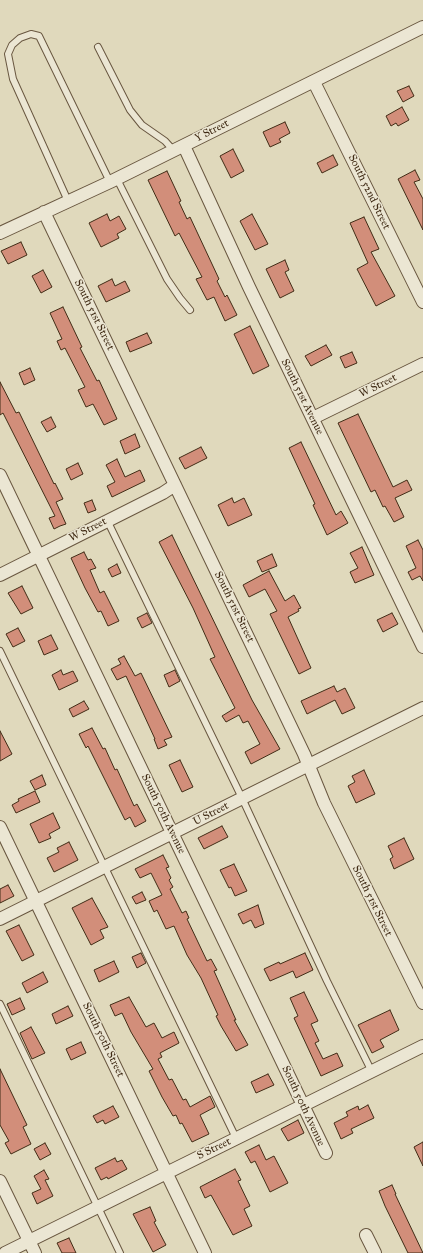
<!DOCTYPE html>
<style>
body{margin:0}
canvas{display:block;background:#e0d9bc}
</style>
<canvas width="423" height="1253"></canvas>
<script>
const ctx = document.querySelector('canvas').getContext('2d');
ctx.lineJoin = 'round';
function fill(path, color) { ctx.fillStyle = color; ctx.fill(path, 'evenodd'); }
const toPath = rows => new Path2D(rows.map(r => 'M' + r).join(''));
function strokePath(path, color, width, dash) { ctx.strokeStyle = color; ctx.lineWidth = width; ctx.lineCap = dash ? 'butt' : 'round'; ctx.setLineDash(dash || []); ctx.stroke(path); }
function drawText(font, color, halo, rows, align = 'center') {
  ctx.font = font + ' "IM FELL Great Primer",serif'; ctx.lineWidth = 3; ctx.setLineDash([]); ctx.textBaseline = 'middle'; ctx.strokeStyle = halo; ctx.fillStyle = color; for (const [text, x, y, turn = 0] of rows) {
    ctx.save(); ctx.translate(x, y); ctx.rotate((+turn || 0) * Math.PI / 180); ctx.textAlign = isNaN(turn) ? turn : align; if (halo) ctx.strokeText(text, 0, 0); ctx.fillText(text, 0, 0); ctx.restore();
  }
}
const building = toPath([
 [409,86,414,96,403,102,397,91,409,86],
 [402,107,409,120,398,126,396,123,391,126,386,116,402,107],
 [285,122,290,133,279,139,281,142,270,147,263,132,285,122],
 [233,149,244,171,231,178,220,156,233,149],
 [333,155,338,165,322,173,317,163,333,155],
 [415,170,420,180,414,182,423,199,423,230,398,179,415,170],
 [167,171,181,201,179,202,187,219,190,217,219,279,217,281,225,297,227,295,237,315,225,321,214,297,207,300,196,279,202,277,179,233,175,236,148,180,167,171],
 [107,214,110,221,119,216,126,229,117,234,119,238,101,247,89,223,107,214],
 [252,214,268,244,255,250,240,221,252,214],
 [364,217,379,249,371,252,395,296,376,306,357,269,368,263,350,223,364,217],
 [21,242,27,255,8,264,1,251,21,242],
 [285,260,289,270,285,272,294,291,280,298,266,269,285,260],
 [43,270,52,287,41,293,32,276,43,270],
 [112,279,115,286,125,281,130,291,106,302,98,286,112,279],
 [63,307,82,347,80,348,97,381,99,380,117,419,104,425,93,404,86,407,78,390,85,387,65,348,61,350,57,341,62,339,50,313,63,307],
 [250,326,269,366,253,374,234,334,250,326],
 [147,333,152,343,130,352,126,342,147,333],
 [326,345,332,355,311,366,305,356,326,345],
 [352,352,357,363,345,368,340,357,352,352],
 [30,368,35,380,24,385,19,373,30,368],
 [0,382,16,413,19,412,54,484,55,483,63,499,56,502,66,524,60,526,54,529,49,518,55,516,3,413,0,415,0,382],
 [358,414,393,487,407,480,412,490,395,498,404,517,394,522,385,506,383,507,375,490,371,492,338,423,358,414],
 [51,417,56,427,47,432,41,422,51,417],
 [135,434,140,447,125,454,120,441,135,434],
 [301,442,336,515,341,511,348,523,327,535,313,505,315,504,289,448,301,442],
 [201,447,207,458,185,469,179,458,201,447],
 [117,459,125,477,140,470,145,481,112,497,107,486,115,482,106,465,117,459],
 [78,463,83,474,71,480,66,469,78,463],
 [232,498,234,503,244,498,252,515,228,526,218,505,232,498],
 [92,500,96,510,88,513,84,503,92,500],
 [172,535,252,700,280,749,251,764,245,752,260,744,248,721,243,723,239,715,226,722,222,716,235,708,210,659,215,657,193,608,159,542,172,535],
 [418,540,423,550,423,581,420,576,412,580,408,572,416,568,406,546,418,540],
 [362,547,374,575,355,583,350,572,358,568,350,553,362,547],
 [84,552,88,560,91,559,96,568,90,570,100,593,104,591,119,621,108,626,101,611,98,612,85,588,71,558,84,552],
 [272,554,277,566,262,572,257,561,272,554],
 [117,564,121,573,112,577,108,569,117,564],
 [269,571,285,601,294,595,301,608,298,609,299,611,288,617,311,668,299,674,270,614,277,611,265,589,249,597,243,585,269,571],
 [22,586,33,608,21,614,8,593,22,586],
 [147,613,152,623,142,628,137,618,147,613],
 [392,613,398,624,383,632,377,620,392,613],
 [18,628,25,641,13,647,6,634,18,628],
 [51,635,58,649,44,655,38,641,51,635],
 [124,656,135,676,141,673,172,737,164,740,167,745,158,749,154,739,155,739,126,676,117,680,111,669,121,664,118,659,124,656],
 [61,670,63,675,73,671,78,681,59,690,52,675,61,670],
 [175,670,180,681,169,687,164,675,175,670],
 [334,686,337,692,345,688,355,708,342,714,335,700,307,714,301,701,334,686],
 [84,701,89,709,73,717,69,709,84,701],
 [92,728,103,749,105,748,115,770,117,769,134,806,137,804,146,821,135,827,130,817,125,820,88,746,86,748,79,734,92,728],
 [0,731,12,754,0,761,0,731],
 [180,760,193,787,182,792,169,765,180,760],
 [364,770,375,794,356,803,348,786,355,782,352,776,364,770],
 [42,775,46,785,35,790,30,781,42,775],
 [35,791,40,802,16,813,12,805,19,801,18,799,35,791],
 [53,813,60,828,49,834,51,838,39,843,30,824,53,813],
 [222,826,228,837,204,849,198,838,222,826],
 [404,838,414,859,394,869,390,859,393,857,388,846,404,838],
 [69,842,78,860,54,872,47,858,59,852,57,848,69,842],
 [163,855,169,867,166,868,171,878,169,880,173,887,170,889,182,913,186,911,189,918,187,919,207,961,211,959,217,970,214,971,236,1020,234,1020,248,1045,236,1051,221,1026,216,1016,218,1015,201,978,187,955,174,926,166,929,157,910,154,912,149,901,162,895,151,873,140,878,135,869,163,855],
 [234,864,247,891,235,896,231,887,229,888,220,870,234,864],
 [8,885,14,896,0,903,0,889,8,885],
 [142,892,146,900,136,904,132,897,142,892],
 [92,898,108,927,100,930,104,938,91,945,72,908,92,898],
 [258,905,264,924,255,928,251,920,243,924,238,914,258,905],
 [19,925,34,955,22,961,6,931,19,925],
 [141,953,146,963,137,968,132,957,141,953],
 [305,953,313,970,296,978,293,971,270,981,264,969,279,962,280,964,305,953],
 [114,961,119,972,99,982,94,970,114,961],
 [43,972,48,982,27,993,22,983,43,972],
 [304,992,318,1021,311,1024,319,1041,315,1043,323,1059,337,1053,343,1066,321,1076,294,1018,298,1016,290,998,304,992],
 [129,997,146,1027,154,1023,162,1038,174,1032,179,1043,160,1053,162,1057,158,1059,169,1080,172,1079,183,1100,186,1099,190,1107,210,1096,215,1107,200,1115,209,1134,192,1142,182,1123,180,1124,176,1115,173,1116,162,1097,149,1071,153,1069,131,1032,122,1013,115,1016,110,1005,129,997],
 [20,998,25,1009,12,1015,7,1004,20,998],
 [68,1006,73,1016,56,1024,52,1014,68,1006],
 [390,1010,399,1030,380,1040,384,1047,372,1053,358,1025,390,1010],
 [31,1027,45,1053,32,1059,20,1033,31,1027],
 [81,1042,86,1053,71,1060,66,1049,81,1042],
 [0,1069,27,1125,23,1127,31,1144,11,1154,5,1143,9,1141,0,1125,0,1069],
 [268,1074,274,1085,256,1093,251,1082,268,1074],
 [368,1105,374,1118,351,1129,353,1133,341,1139,334,1123,348,1116,346,1112,358,1106,359,1110,368,1105],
 [113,1106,119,1117,105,1124,103,1120,97,1123,93,1116,113,1106],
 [298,1120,304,1133,288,1141,281,1129,298,1120],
 [423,1142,423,1166,414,1147,423,1142],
 [45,1143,51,1154,40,1160,34,1149,45,1143],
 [259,1145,266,1160,274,1156,288,1183,270,1192,255,1161,251,1163,245,1152,259,1145],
 [115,1158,117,1162,122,1160,127,1169,108,1179,107,1177,101,1180,95,1168,115,1158],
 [235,1169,241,1180,238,1181,250,1206,244,1209,252,1226,233,1235,211,1195,205,1198,200,1187,235,1169],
 [44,1170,49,1179,45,1180,53,1196,37,1204,32,1193,41,1189,34,1176,44,1170],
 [392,1185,396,1194,395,1194,423,1253,408,1253,385,1206,379,1191,392,1185],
 [150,1207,156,1221,154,1222,166,1245,153,1252,133,1214,150,1207],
 [69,1238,76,1253,62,1253,57,1243,69,1238]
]);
fill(building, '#d28e7a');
strokePath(building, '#412c16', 1);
const lane = toPath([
 [98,47,130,110,142,125,165,141,174,151],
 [117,179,167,279,180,298,190,310],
 [68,201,13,79,8,54,12,45,20,38,31,34,39,36,110,182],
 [107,520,242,798,327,981,371,1070],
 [0,651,236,1138],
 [0,1004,120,1253]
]);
const street = toPath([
 [314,82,423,302],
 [184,146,249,287,423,647],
 [44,212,304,754,324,803,423,1003],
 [0,233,110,182,423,27],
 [313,418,423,364],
 [0,475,326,1153],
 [0,575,163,493,175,485],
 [0,827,205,1253],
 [0,919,423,708],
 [0,1181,35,1253],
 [366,1235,375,1253],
 [5,1253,423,1046]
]);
strokePath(lane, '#695740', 8);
strokePath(street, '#695740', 14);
strokePath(lane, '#ebe6d3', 6);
strokePath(street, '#ebe6d3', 12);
drawText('11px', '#412c16', '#ebe6d3', [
 ["Y Street",212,131,-27],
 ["South 52nd Street",369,192,64],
 ["South 51st Street",94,315,64],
 ["W Street",378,386,-26],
 ["South 51st Avenue",302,397,64],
 ["W Street",88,530,-27],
 ["South 51st Street",234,607,64],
 ["South 50th Avenue",163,814,64],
 ["U Street",211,814,-27],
 ["South 51st Street",372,901,64],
 ["South 50th Street",103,1040,64],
 ["South 50th Avenue",303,1106,65],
 ["S Street",214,1149,-26]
]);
</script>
